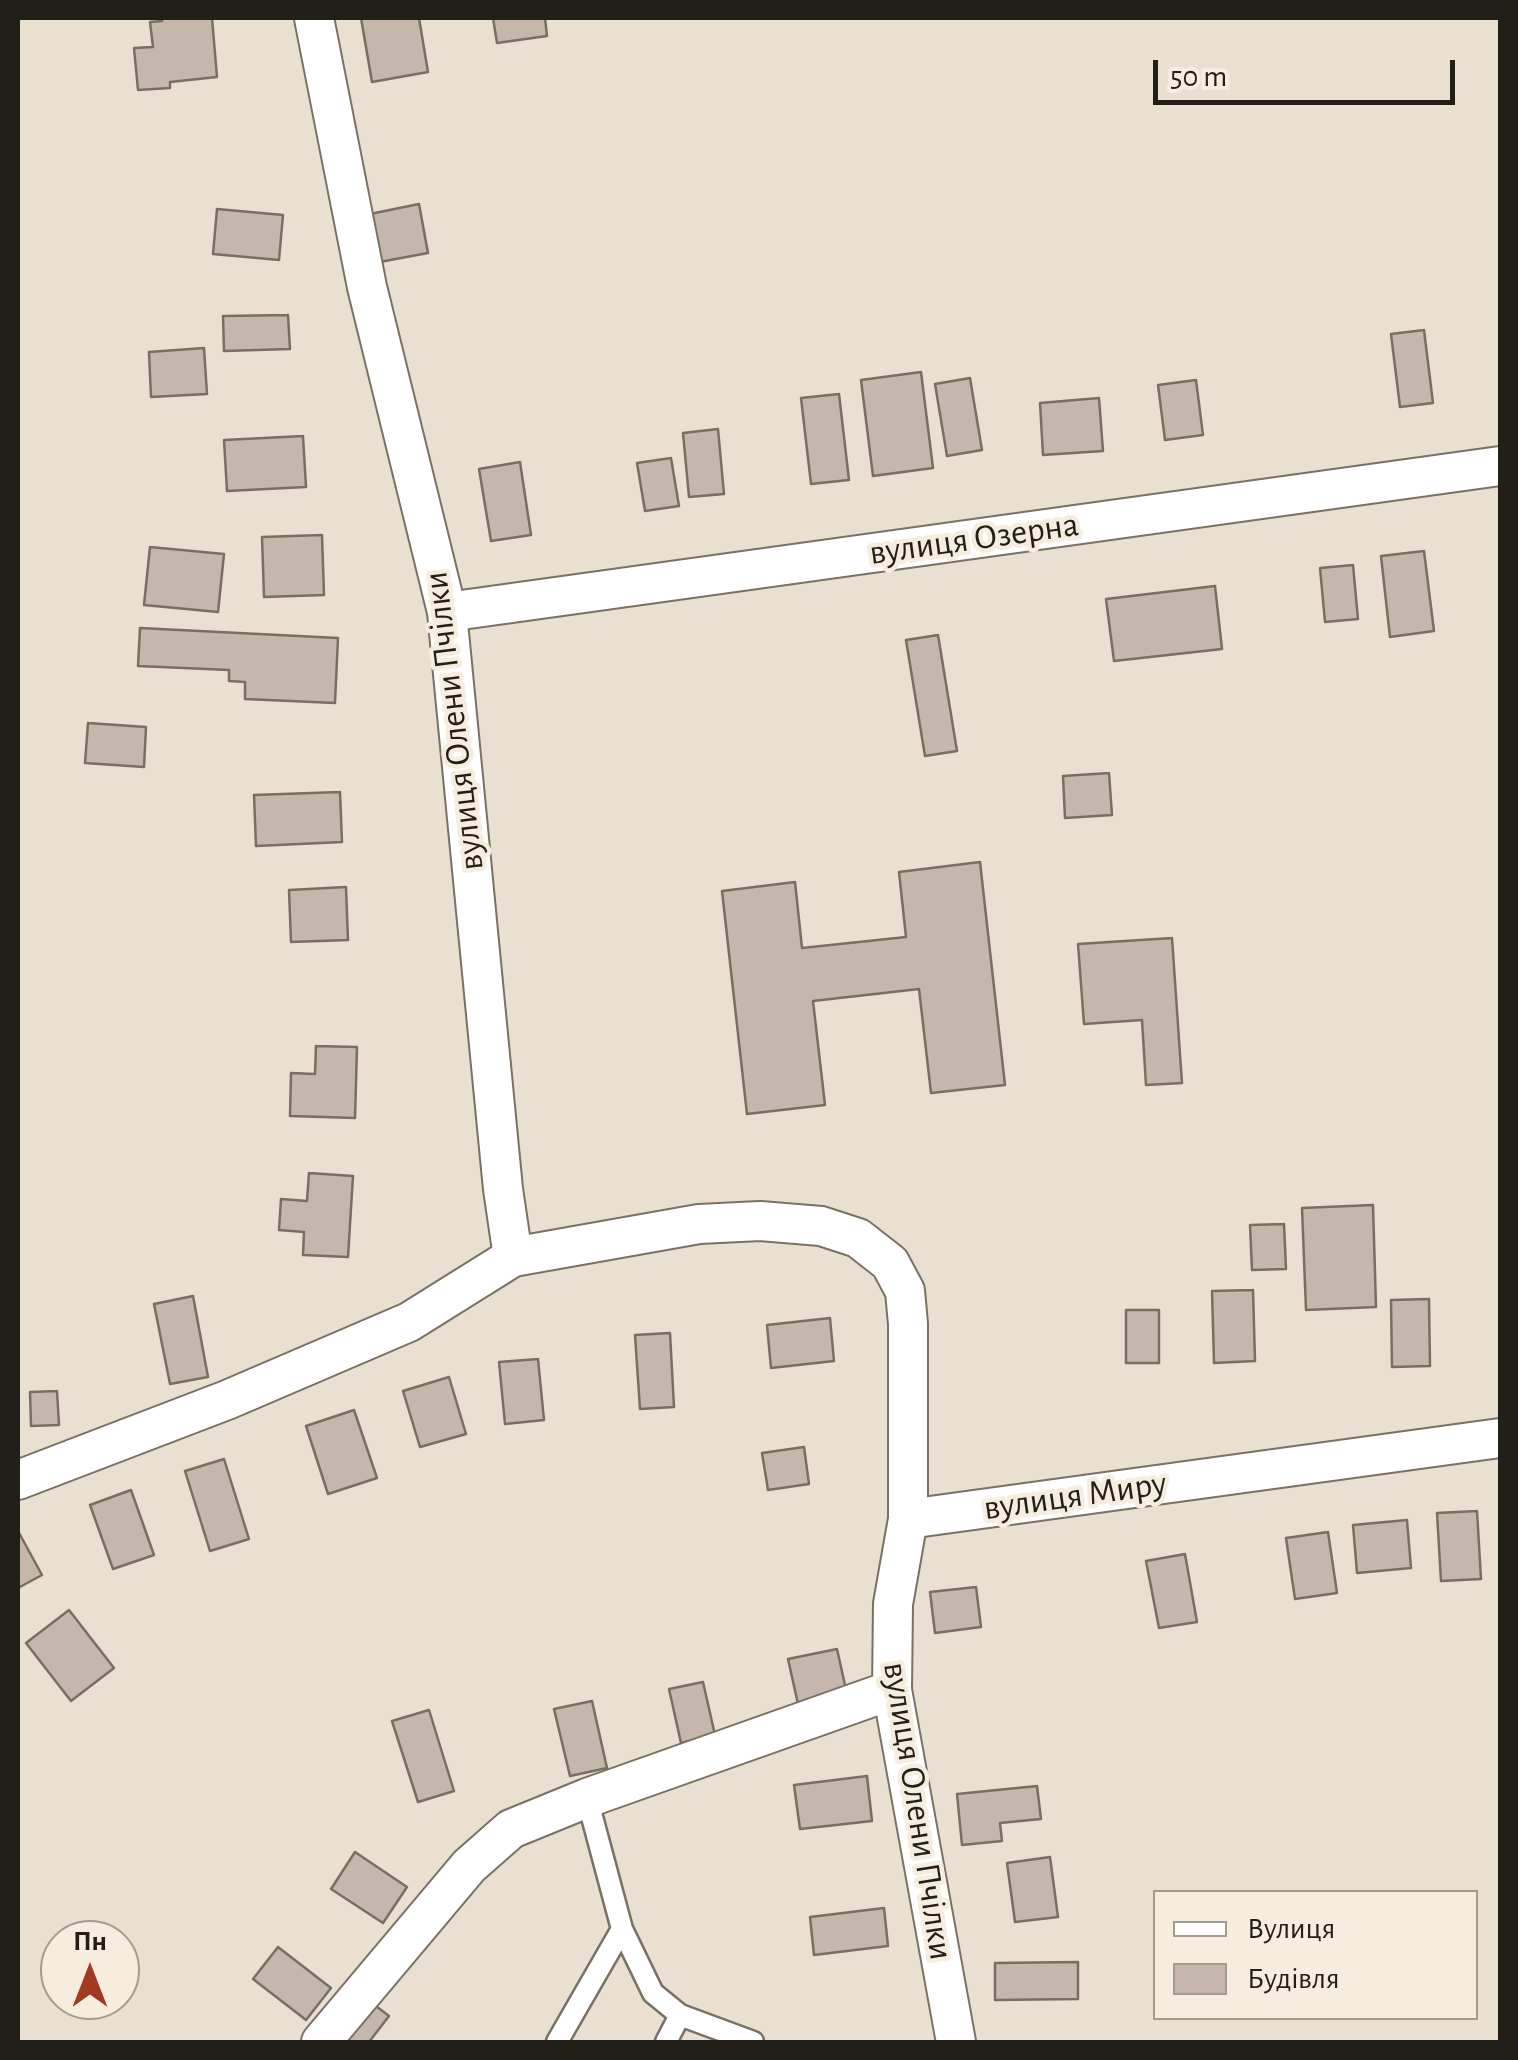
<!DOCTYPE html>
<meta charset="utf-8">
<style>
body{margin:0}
#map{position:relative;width:1518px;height:2060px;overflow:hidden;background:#e9e0d1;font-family:"Alegreya Sans",sans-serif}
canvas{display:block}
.frame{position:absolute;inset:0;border:20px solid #221f19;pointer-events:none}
.legend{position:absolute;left:1153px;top:1890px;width:325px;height:130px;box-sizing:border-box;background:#f7edde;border:2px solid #a29b8f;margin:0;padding:12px 18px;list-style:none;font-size:30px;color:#221f19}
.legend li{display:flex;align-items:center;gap:20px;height:50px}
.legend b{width:50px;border:2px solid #a29b8f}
.north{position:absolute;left:40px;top:1920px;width:100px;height:100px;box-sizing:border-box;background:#f7edde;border:2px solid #a29b8f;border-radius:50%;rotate:0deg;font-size:28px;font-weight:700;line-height:40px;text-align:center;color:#221f19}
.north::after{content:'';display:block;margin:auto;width:35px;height:45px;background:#a23922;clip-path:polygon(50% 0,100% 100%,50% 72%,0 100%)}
.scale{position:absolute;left:1153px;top:60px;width:302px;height:45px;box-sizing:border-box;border:5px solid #221f19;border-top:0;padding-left:12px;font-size:30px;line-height:35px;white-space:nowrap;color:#221f19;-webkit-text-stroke:8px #f7edde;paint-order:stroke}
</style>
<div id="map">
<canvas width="1518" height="2060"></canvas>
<div class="frame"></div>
<ul class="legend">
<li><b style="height:12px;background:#fff"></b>Вулиця</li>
<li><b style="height:28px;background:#c5b7ab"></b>Будівля</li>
</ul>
<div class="north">Пн</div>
<div class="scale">50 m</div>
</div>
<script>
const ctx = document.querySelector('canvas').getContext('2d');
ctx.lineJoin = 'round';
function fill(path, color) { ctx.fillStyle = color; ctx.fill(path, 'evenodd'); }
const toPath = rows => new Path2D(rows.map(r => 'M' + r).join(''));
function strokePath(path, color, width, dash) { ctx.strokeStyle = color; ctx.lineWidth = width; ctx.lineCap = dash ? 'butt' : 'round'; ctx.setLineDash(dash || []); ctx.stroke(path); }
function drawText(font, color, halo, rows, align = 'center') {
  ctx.font = font + ' "Alegreya Sans",sans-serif'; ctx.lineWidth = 9; ctx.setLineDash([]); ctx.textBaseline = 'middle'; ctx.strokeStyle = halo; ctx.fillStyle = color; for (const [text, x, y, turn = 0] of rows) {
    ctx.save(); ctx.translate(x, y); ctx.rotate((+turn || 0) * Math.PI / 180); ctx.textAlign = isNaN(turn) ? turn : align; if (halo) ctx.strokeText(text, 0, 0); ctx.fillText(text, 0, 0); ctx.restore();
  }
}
const building = toPath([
 [162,18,212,18,217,77,170,82,170,88,138,90,134,48,153,47,150,22,162,21,162,18],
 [361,18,419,18,428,72,372,82,361,18],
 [493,18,545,18,547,36,497,43,493,18],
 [419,204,428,253,369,264,360,216,419,204],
 [217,209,283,215,279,260,213,254,217,209],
 [288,315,290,349,224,351,223,316,288,315],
 [1424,330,1433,403,1400,407,1391,334,1424,330],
 [204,348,207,394,151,397,149,352,204,348],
 [921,372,933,468,873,476,861,380,921,372],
 [970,378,982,450,947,456,935,384,970,378],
 [1196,380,1203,435,1165,440,1158,385,1196,380],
 [839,394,849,480,811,484,801,398,839,394],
 [1099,398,1103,451,1043,455,1040,403,1099,398],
 [718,429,724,494,689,497,683,433,718,429],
 [303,436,306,487,227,491,224,440,303,436],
 [671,458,679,506,645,511,637,463,671,458],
 [520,462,531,535,491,541,479,469,520,462],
 [322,535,324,595,264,597,262,537,322,535],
 [150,547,224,554,218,612,144,605,150,547],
 [1424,551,1434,631,1390,637,1381,556,1424,551],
 [1353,565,1358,619,1325,622,1320,568,1353,565],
 [1215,586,1222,649,1114,661,1106,599,1215,586],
 [140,628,338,638,335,703,245,699,245,682,229,681,229,670,138,666,140,628],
 [938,635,957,751,925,756,906,640,938,635],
 [88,723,146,727,144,767,85,763,88,723],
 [1109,773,1112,815,1065,818,1063,776,1109,773],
 [340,792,342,842,256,846,254,795,340,792],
 [980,862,1005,1085,931,1093,919,989,813,1001,825,1105,747,1114,722,891,795,882,802,948,906,937,899,872,980,862],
 [346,887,348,940,291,942,289,890,346,887],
 [1172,938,1182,1083,1146,1085,1142,1020,1084,1024,1078,944,1172,938],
 [316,1046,357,1047,355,1118,290,1116,291,1073,315,1074,316,1046],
 [309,1173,353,1176,348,1257,303,1255,304,1232,279,1230,281,1199,307,1201,309,1173],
 [1373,1205,1376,1307,1306,1310,1302,1208,1373,1205],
 [1284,1224,1286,1269,1252,1270,1250,1225,1284,1224],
 [1253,1290,1255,1361,1214,1363,1212,1291,1253,1290],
 [193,1296,208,1377,170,1384,154,1304,193,1296],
 [1429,1299,1430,1366,1392,1367,1391,1300,1429,1299],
 [1126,1310,1159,1310,1159,1363,1126,1363,1126,1310],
 [830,1318,834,1361,771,1368,767,1325,830,1318],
 [670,1333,674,1407,640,1409,635,1335,670,1333],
 [538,1359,544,1420,505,1424,499,1362,538,1359],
 [449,1377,466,1434,420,1447,403,1391,449,1377],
 [57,1391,59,1425,31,1426,30,1392,57,1391],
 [354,1410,377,1478,328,1494,306,1426,354,1410],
 [804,1447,809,1484,768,1490,762,1453,804,1447],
 [224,1459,249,1539,210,1551,185,1471,224,1459],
 [131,1490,154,1555,113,1569,90,1505,131,1490],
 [1477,1511,1481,1579,1441,1581,1437,1513,1477,1511],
 [1407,1520,1411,1568,1357,1573,1353,1525,1407,1520],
 [18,1531,42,1575,18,1588,18,1531],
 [1328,1532,1337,1593,1295,1599,1286,1538,1328,1532],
 [1185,1554,1197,1622,1159,1628,1146,1561,1185,1554],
 [976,1587,981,1627,935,1633,930,1592,976,1587],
 [69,1610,114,1668,71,1701,26,1643,69,1610],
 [837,1649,847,1694,798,1704,788,1659,837,1649],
 [703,1682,715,1735,681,1743,669,1689,703,1682],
 [592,1701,607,1768,570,1776,554,1709,592,1701],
 [429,1710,454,1791,418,1802,392,1721,429,1710],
 [867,1776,872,1821,800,1829,794,1785,867,1776],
 [1037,1786,1041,1819,1000,1823,1002,1841,962,1845,957,1794,1037,1786],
 [355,1852,407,1887,383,1923,331,1889,355,1852],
 [1050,1857,1058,1917,1015,1922,1007,1863,1050,1857],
 [884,1908,888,1946,814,1955,810,1917,884,1908],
 [278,1947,331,1988,306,2020,253,1979,278,1947],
 [1078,1962,1078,1999,995,2000,995,1963,1078,1962],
 [368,2000,389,2016,369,2042,350,2042,341,2035,368,2000]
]);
fill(building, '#c5b7ab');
strokePath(building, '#7a6e63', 2.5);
const service = toPath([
 [587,1798,622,1929,653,1993,680,2015,753,2042],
 [557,2042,622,1929],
 [666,2042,680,2015]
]);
const minor = toPath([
 [314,18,367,287,447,612,503,1189,513,1257],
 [447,612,1500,466],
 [18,1480,227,1400,409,1322,513,1257,699,1224,760,1221,821,1226,858,1238,890,1263,905,1291,908,1324,908,1519,1500,1438],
 [908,1519,893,1604,892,1690,956,2042],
 [321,2042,469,1866,511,1829,587,1798,892,1690]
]);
strokePath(service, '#7a7164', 25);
strokePath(minor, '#7a7164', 42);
strokePath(service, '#fff', 20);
strokePath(minor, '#fff', 38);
drawText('35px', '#221f19', '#f7edde', [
 ["вулиця Озерна",974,539,-8],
 ["вулиця Олени Пчілки",454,721,-97],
 ["вулиця Миру",1075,1496,-8],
 ["вулиця Олени Пчілки",918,1811,81]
]);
</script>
